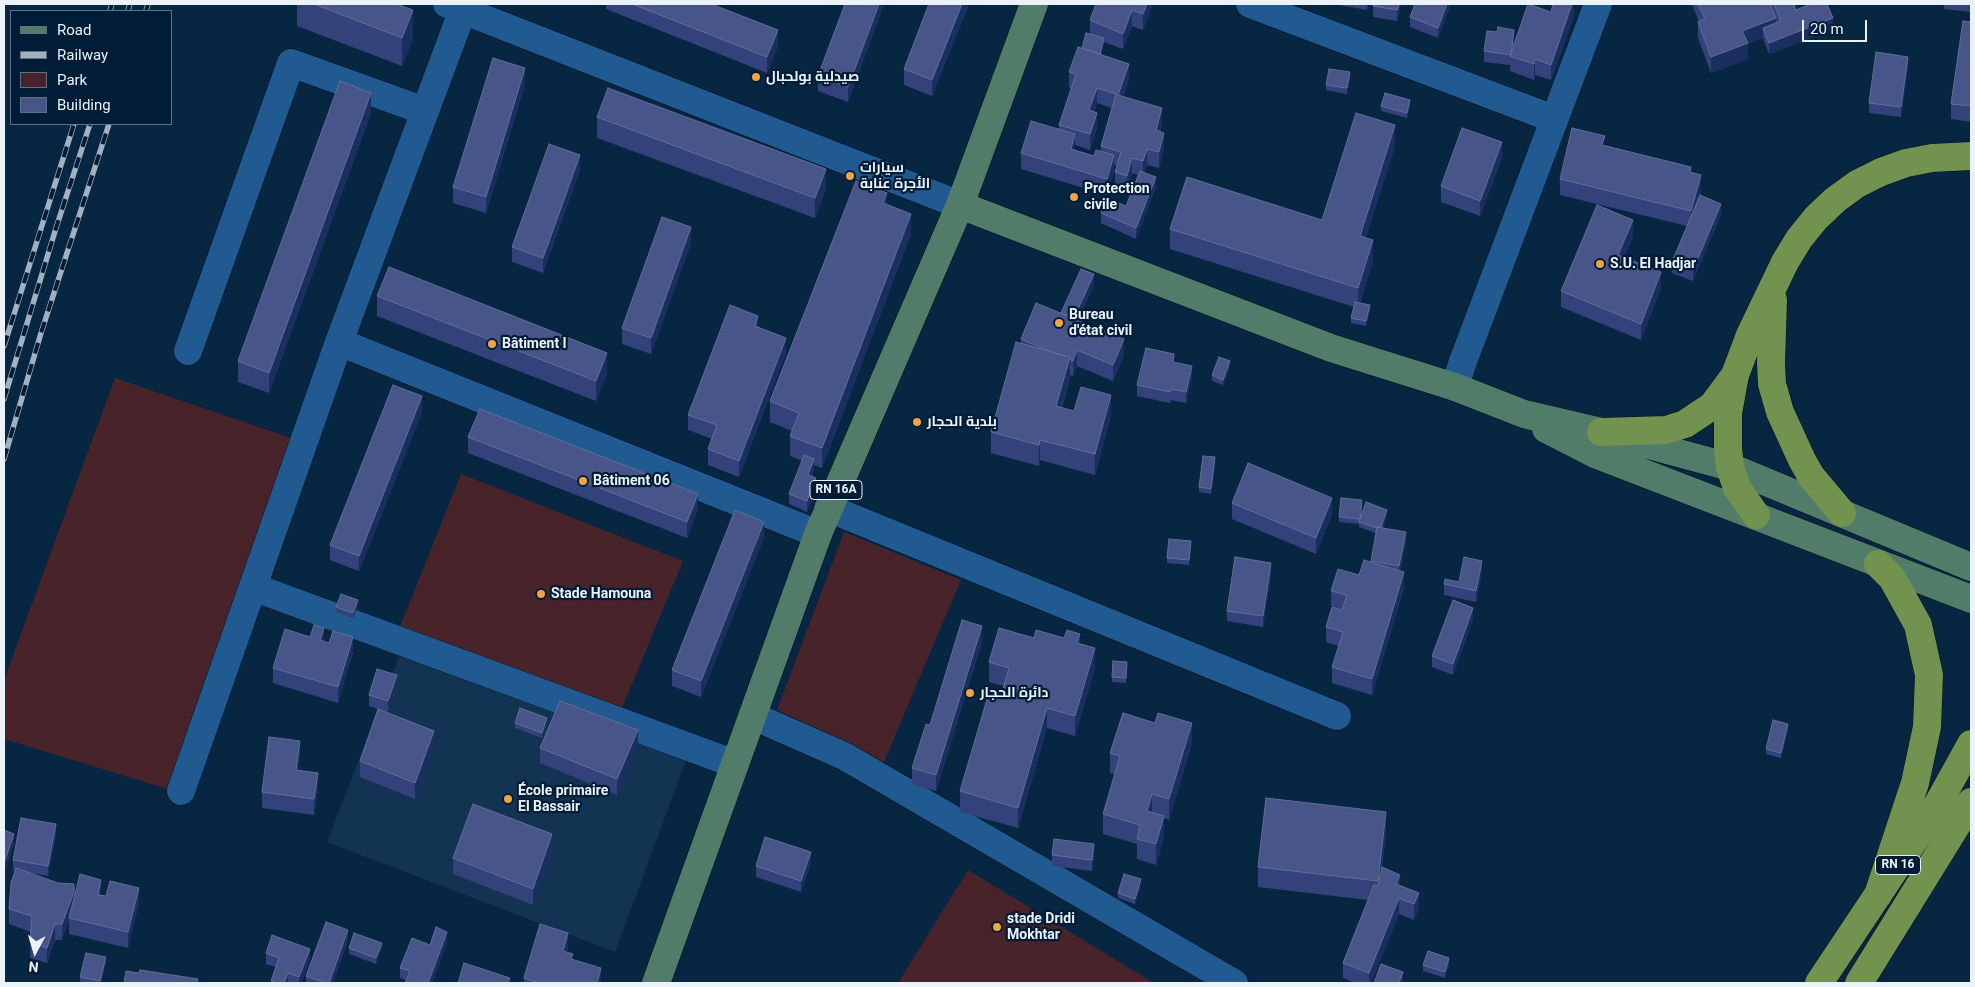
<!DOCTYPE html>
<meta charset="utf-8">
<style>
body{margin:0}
#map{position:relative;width:1975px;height:987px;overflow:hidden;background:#072642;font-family:Roboto,sans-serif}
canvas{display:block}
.frame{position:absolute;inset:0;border:5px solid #ecf2f9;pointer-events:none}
.legend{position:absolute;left:10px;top:10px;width:162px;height:115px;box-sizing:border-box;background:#001c37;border:1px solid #5e7285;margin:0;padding:6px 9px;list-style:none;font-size:15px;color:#ecf2f9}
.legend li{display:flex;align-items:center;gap:10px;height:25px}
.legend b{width:25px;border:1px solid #5e7285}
.north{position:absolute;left:10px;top:927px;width:50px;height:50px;-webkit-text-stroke:4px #001c37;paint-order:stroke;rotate:186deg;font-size:14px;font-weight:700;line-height:20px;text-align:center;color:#ecf2f9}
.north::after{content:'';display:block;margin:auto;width:18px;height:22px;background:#ecf2f9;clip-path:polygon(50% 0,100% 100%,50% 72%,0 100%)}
.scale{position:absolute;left:1802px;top:20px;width:65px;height:22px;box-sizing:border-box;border:2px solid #ecf2f9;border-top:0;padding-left:6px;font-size:15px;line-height:18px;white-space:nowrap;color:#ecf2f9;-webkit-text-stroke:4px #001c37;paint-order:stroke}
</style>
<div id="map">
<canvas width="1975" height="987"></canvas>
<div class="frame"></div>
<ul class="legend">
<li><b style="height:6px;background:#517c69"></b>Road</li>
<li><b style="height:6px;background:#a3b1bf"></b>Railway</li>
<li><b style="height:14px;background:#48232a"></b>Park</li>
<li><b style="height:14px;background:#485589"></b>Building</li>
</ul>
<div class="north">N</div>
<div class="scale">20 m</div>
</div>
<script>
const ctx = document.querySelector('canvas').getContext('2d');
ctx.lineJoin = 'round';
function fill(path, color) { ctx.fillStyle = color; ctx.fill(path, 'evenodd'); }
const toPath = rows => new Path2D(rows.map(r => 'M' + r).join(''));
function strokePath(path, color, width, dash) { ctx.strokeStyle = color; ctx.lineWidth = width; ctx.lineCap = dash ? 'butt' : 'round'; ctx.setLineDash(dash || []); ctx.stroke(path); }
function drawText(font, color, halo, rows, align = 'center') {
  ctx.font = font + ' Roboto,Cairo,sans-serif'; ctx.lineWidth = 4.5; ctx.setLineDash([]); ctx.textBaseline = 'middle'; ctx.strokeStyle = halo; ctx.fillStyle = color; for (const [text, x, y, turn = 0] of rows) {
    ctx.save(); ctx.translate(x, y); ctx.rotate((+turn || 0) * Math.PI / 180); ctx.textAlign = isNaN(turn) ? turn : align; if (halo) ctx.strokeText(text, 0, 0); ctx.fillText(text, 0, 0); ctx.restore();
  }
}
fill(toPath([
 [401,651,688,755,615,952,327,842]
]), '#123452');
fill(toPath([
 [115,378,291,438,171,790,4,739,4,680],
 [461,474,683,561,622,708,400,627],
 [844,532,961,580,883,764,777,710],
 [968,870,1154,983,898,983]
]), '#48232a');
const minor = toPath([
 [447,4,960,205],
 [1250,4,1554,119],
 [339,342,818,534],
 [188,351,291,63,425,111],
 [1455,387,1462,364,1598,4],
 [828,508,1337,716],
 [253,587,735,764],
 [753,716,844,756,1234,983],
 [181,791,339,342,465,4]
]);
const major = toPath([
 [960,205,1331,348,1455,387,1524,414,1601,432,1730,467,1971,567],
 [1546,429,1597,455,1971,599],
 [656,983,818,534,960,205,1034,4]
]);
const highway = toPath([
 [1773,300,1771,363,1772,384,1780,412,1802,460,1811,476,1842,513],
 [1601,432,1666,430,1685,424,1712,406,1732,379],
 [1756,515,1737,488,1730,467,1728,448,1728,413,1735,375,1750,335,1785,262,1799,239,1816,218,1835,200,1857,184,1881,172,1906,163,1932,158,1971,156],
 [1878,895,1915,783,1927,727,1929,675,1918,625,1892,578,1878,564],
 [1819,983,1935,809,1971,744],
 [1859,983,1971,802]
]);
strokePath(minor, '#010f1f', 29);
strokePath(major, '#010f1f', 29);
strokePath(highway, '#010f1f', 29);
strokePath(minor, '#205a90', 28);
strokePath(major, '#517c69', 28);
strokePath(highway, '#72924f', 28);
const rail = toPath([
 [110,11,112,4],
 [128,11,130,4],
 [146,11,148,4],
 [4,346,74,124],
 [4,399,56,228,90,124],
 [4,459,41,333,109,124]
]);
strokePath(rail, '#a3b1bf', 5.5);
strokePath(rail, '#001c37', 4, [11]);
fill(toPath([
 [297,4,396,4,413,39,402,66,297,26],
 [606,4,711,4,778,46,767,73,606,9],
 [884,4,848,102,818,91,818,76],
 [969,4,932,96,904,85,904,69],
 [1153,4,1143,30,1132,26,1123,49,1104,42,1101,55,1129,79,1123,97,1162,124,1160,132,1164,148,1159,168,1147,165,1144,172,1156,187,1136,239,1101,223,1101,213,1126,206,1138,175,1132,173,1127,192,1115,188,1115,172,1117,166,1114,165,1114,171,1107,195,1021,169,1021,153,1059,129,1059,125,1071,88,1069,88,1069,72,1090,34,1090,20],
 [1097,103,1112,108,1101,146,1101,151,1094,156,1075,150,1075,145,1090,150,1097,128,1094,112],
 [1339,4,1368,4,1367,10,1339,5],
 [1401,4,1397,21,1373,17,1373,6],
 [1451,4,1438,38,1410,27,1410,17],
 [1574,4,1574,16,1551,80,1535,75,1534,80,1510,71,1510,65,1484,62,1484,51,1514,41,1514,47,1551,12],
 [1692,4,1794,4,1796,10,1833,29,1769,54,1763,38,1748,44,1748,59,1711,73,1698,38,1698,22,1699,22],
 [1944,4,1971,4,1971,12,1944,9],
 [1971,22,1971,122,1951,119,1951,104],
 [1908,67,1901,117,1869,113,1869,103],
 [1350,78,1347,94,1326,90,1326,85],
 [525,84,486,213,453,203,453,187],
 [1410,105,1407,118,1381,111,1381,106],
 [371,113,269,393,238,382,238,361],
 [597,117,826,189,815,218,597,138],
 [1395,146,1366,237,1373,260,1360,303,1370,310,1366,326,1351,323,1351,318,1354,307,1170,249,1170,229,1322,220],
 [1605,146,1691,172,1701,190,1699,197,1721,215,1693,281,1672,273,1672,262,1687,226,1560,195,1560,179],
 [1502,158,1480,216,1441,202,1441,186],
 [580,170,543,273,512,262,512,247],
 [887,205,911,234,822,468,814,465,814,470,812,476,816,489,807,512,789,504,789,494,802,461,790,456,790,436,792,431,770,422,770,401],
 [1633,236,1624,257,1661,288,1641,340,1561,307,1561,291],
 [691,243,651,354,622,344,622,328],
 [1094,285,1078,320,1124,355,1113,381,1077,366,1073,376,1070,375,1070,378,1062,408,1074,411,1111,415,1095,475,1040,460,1039,466,991,453,991,432,1021,344,1021,339,1061,313],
 [377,296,607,373,596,401,377,316],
 [758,327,786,353,739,477,708,465,708,449,712,439,688,430,688,415],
 [1174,362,1192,376,1186,403,1171,400,1170,403,1137,396,1137,385],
 [1230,367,1223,385,1212,381,1212,375],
 [422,412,359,571,330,560,330,545],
 [468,437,698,509,687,538,468,453],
 [1215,462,1211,494,1199,492,1199,487],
 [1232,503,1332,514,1316,554,1232,519],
 [1362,505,1360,518,1387,515,1383,528,1406,542,1400,571,1404,588,1372,695,1332,683,1332,667,1339,646,1326,642,1326,627,1343,610,1331,606,1331,591,1359,575,1371,563,1376,533,1359,527,1359,524,1339,522,1339,517],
 [764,537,701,697,672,686,672,670],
 [1191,546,1189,565,1167,563,1167,558],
 [1482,571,1476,602,1444,595,1444,584,1459,582],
 [1271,574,1263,627,1227,621,1227,611],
 [358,605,353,618,336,612,336,607],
 [1473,619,1453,675,1432,667,1432,656],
 [324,641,353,652,338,703,273,683,273,668],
 [982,642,936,791,912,784,912,768,930,725],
 [1080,643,1095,668,1075,736,1047,728,1018,828,960,812,960,791,1000,699,1004,686,989,682,989,662],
 [1127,662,1126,683,1112,682,1112,677],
 [397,685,388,712,381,710,434,746,415,799,360,777,360,761,378,709,369,706,369,695],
 [515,723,547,723,542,738,515,728],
 [1788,729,1781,758,1766,754,1766,749],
 [1192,743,1169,820,1164,818,1164,836,1156,865,1137,859,1137,844,1103,834,1103,814,1115,775,1110,773,1110,753],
 [638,746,617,795,540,763,540,748],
 [300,757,298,770,318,789,314,815,262,808,262,792],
 [1386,833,1382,867,1400,885,1419,908,1414,920,1399,914,1371,983,1355,983,1343,978,1343,963,1368,900,1258,887,1258,867],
 [56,834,48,876,30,873,74,898,101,895,139,903,128,948,69,934,69,920,62,940,55,940,47,963,30,958,31,932,9,924,9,909,15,871,13,870,13,860],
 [552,850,533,905,453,874,453,858],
 [1052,855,1094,855,1092,871,1052,866],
 [811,863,801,892,756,877,756,866],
 [1141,885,1135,904,1118,898,1118,893],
 [348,940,333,983,306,983,306,976],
 [447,942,432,983,405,983,406,980,400,978,400,968,430,945],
 [349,948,382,948,376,964,349,954],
 [568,948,567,952,573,960,601,983,524,983,524,978],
 [266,953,310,959,301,983,271,983,271,981,276,967,266,964],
 [106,962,101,983,85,983,80,982,80,977],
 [1449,964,1445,978,1423,971,1423,965]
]), '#34427b');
fill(toPath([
 [879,4,884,4,848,102,848,87],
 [962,4,969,4,932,96,932,80],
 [1147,4,1153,4,1143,30,1143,14],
 [1399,4,1401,4,1397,21,1397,10],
 [1447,4,1451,4,1438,38,1438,28],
 [1572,4,1574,4,1574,16,1551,80,1551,65],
 [413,10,413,39,402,66,402,38],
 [1132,10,1132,26,1123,49,1123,34],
 [1776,18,1776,33,1763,28,1763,38,1748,44,1748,59,1711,73,1711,57,1742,31],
 [1833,18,1833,29,1769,54,1769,43],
 [778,30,778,46,767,73,767,57],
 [1514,30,1514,41,1512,56,1511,56],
 [1104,38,1104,43,1098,68,1098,62],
 [1908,57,1908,67,1901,117,1901,107],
 [1535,59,1535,75,1534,80,1534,64],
 [1129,64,1129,79,1118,111,1118,95],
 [525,68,525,84,486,213,486,197],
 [1350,72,1350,78,1347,94,1347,88],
 [1097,88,1097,103,1089,126,1089,110],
 [371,93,371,113,269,393,269,373],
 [1410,100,1410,105,1407,118,1407,113],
 [1162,108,1162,124,1156,146,1156,130],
 [1097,113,1097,128,1090,150,1090,134],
 [1395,125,1395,146,1360,256,1360,236],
 [1164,133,1164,148,1159,168,1159,152],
 [1075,134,1075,150,1071,149],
 [1502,142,1502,158,1480,216,1480,201],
 [1147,149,1147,165,1143,177,1143,161],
 [580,155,580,170,543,273,543,258],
 [1114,155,1114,171,1107,195,1107,179],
 [1132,158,1132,173,1127,192,1127,176],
 [826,169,826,189,815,218,815,198],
 [1701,175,1701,190,1691,227,1691,211],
 [1156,177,1156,187,1136,239,1136,228],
 [887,193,887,213,883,203],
 [1721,204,1721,215,1693,281,1693,270],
 [911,214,911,234,822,468,822,448],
 [1633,220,1633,236,1618,270,1618,255],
 [691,227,691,243,651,354,651,338],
 [1373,240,1373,260,1358,308,1358,288],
 [1661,272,1661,288,1641,340,1641,324],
 [1094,274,1094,285,1074,329,1074,318],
 [1370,305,1370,310,1366,326,1366,321],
 [758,316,758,332,755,326],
 [786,338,786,353,739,477,739,461],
 [1124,339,1124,355,1113,381,1113,365],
 [1077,350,1077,366,1073,376,1073,361],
 [607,353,607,373,596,401,596,381],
 [1070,357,1070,378,1056,427,1056,406],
 [1230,361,1230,367,1223,385,1223,380],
 [1192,366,1192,376,1186,403,1186,392],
 [1111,395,1111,415,1095,475,1095,454],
 [422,396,422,412,359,571,359,556],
 [1040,440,1040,460,1039,466,1039,445],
 [1215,457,1215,462,1211,494,1211,489],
 [814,459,814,470,808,485,808,475],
 [816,478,816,489,807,512,807,501],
 [698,494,698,509,687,538,687,522],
 [1332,498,1332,514,1316,554,1316,538],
 [1387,510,1387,515,1380,535,1380,529],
 [764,522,764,537,701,697,701,681],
 [1406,532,1406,542,1399,577,1399,566],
 [1482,561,1482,571,1476,602,1476,591],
 [1271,563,1271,574,1263,627,1263,616],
 [1404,572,1404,588,1372,695,1372,679],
 [358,600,358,605,353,618,353,613],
 [1473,608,1473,619,1453,675,1453,664],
 [982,626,982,642,936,791,936,775],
 [324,628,324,643,320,640],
 [1080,634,1080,654,1077,643],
 [353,637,353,652,338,703,338,687],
 [1095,648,1095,668,1075,736,1075,716],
 [397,675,397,685,388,712,388,701],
 [1047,708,1047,728,1018,828,1018,808],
 [547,718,547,723,542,738,542,733],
 [1192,723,1192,743,1169,820,1169,799],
 [1788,724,1788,729,1781,758,1781,753],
 [638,730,638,746,617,795,617,779],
 [434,731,434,746,415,799,415,783],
 [300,741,300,757,296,786,296,770],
 [318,773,318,789,314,815,314,799],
 [1152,794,1152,815,1147,811],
 [1386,812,1386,833,1378,901,1378,881],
 [1164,816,1164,836,1156,865,1156,844],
 [56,824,56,834,48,876,48,866],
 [14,834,14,845,4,874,4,863],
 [552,834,552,850,533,905,533,889],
 [1094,844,1094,855,1092,871,1092,860],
 [811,852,811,863,801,892,801,881],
 [1400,875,1400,890,1396,884],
 [1141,879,1141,885,1135,904,1135,899],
 [101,880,101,895,98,895],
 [74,884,74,900,69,920,62,940,62,924],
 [139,888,139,903,128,948,128,932],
 [1419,893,1419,908,1414,920,1414,904],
 [1399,898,1399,914,1371,983,1369,983,1369,973],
 [55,924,55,940,47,963,47,948],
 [348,930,348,940,333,983,329,983],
 [447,932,447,942,432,983,428,983],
 [568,933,568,948,563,967,563,951],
 [382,943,382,948,376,964,376,958],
 [310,949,310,959,301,983,299,983,299,977],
 [106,957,106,962,101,983,100,983],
 [1449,958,1449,964,1445,978,1445,972],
 [601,968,601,983,597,983],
 [1403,972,1403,983,1399,983],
 [288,973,288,983,284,983]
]), '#1a2f5f');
const building = toPath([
 [314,4,396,4,413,10,402,38,314,4],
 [632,4,711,4,778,30,767,57,632,4],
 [845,4,879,4,848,87,818,76,845,4],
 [929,4,962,4,932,80,904,69,929,4],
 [1096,4,1147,4,1143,14,1132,10,1123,34,1090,20,1096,4],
 [1374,4,1399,4,1397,10,1373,6,1374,4],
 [1415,4,1447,4,1438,28,1410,17,1415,4],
 [1528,4,1551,12,1553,4,1572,4,1551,65,1535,59,1534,64,1510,56,1528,4],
 [1698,4,1770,4,1776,18,1742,31,1748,43,1711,57,1698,22,1705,19,1698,4],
 [1774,4,1794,4,1796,10,1811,4,1827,4,1833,18,1769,43,1763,28,1781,21,1774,4],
 [1963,21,1971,22,1971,106,1951,104,1963,21],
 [1498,27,1514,30,1511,55,1484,51,1487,31,1497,32,1498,27],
 [1086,33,1104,38,1100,54,1082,48,1086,33],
 [1078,47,1129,64,1118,95,1162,108,1156,130,1164,133,1159,152,1147,149,1143,161,1132,158,1127,176,1115,172,1121,152,1101,146,1116,94,1097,88,1089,110,1097,113,1090,134,1059,125,1076,74,1069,72,1078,47],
 [1876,52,1908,57,1901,107,1869,103,1876,52],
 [493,58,525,68,486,197,453,187,493,58],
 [1329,69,1350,72,1347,88,1326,85,1329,69],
 [340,81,371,93,269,373,238,361,340,81],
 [608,88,826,169,815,198,597,117,608,88],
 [1385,93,1410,100,1407,113,1381,106,1385,93],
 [1356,113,1395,125,1360,236,1373,240,1358,288,1170,229,1187,177,1322,220,1356,113],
 [1031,121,1075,134,1071,149,1094,156,1096,150,1114,155,1107,179,1021,153,1031,121],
 [1462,128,1502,142,1480,201,1441,186,1462,128],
 [1572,128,1605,136,1602,145,1691,167,1690,172,1701,175,1691,211,1560,179,1572,128],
 [549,144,580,155,543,258,512,247,549,144],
 [1140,171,1156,177,1136,228,1101,213,1106,198,1126,206,1140,171],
 [856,181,887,193,883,203,911,214,822,448,790,436,799,413,770,401,856,181],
 [1700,195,1721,204,1693,270,1672,262,1700,195],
 [1597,205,1633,220,1618,255,1661,272,1641,324,1561,291,1597,205],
 [662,217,691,227,651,338,622,328,662,217],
 [389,267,607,353,596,381,377,296,389,267],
 [1081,269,1094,274,1074,318,1061,313,1081,269],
 [1355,302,1370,305,1366,321,1351,318,1355,302],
 [1036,303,1124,339,1113,365,1077,350,1073,361,1070,359,1070,357,1057,354,1021,339,1036,303],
 [730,305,758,316,755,326,786,338,739,461,708,449,717,425,688,415,730,305],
 [1016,342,1070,357,1056,406,1074,411,1081,387,1111,395,1095,454,1040,440,1039,445,991,432,1016,342],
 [1146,348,1174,354,1173,362,1192,366,1186,392,1171,389,1170,392,1137,385,1146,348],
 [1219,357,1230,361,1223,380,1212,375,1219,357],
 [393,385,422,396,359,556,330,545,393,385],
 [480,409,698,494,687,522,468,437,480,409],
 [804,455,814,459,808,475,816,478,807,501,789,494,804,455],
 [1203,456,1215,457,1211,489,1199,487,1203,456],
 [1248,463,1332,498,1316,538,1232,503,1248,463],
 [1341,498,1362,500,1360,519,1339,517,1341,498],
 [1366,502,1387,510,1381,527,1377,527,1377,528,1359,522,1366,502],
 [735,510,764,522,701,681,672,670,735,510],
 [1377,527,1406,532,1399,566,1371,561,1377,527],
 [1169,539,1191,541,1189,560,1167,558,1169,539],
 [1235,557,1271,563,1263,616,1227,611,1235,557],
 [1464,557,1482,561,1476,591,1444,584,1445,579,1459,582,1464,557],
 [1364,560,1404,572,1372,679,1332,667,1343,632,1326,627,1332,607,1342,610,1347,595,1331,591,1338,569,1359,575,1364,560],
 [341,594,358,600,353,613,336,607,341,594],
 [1453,600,1473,608,1453,664,1432,656,1453,600],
 [962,620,982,626,936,775,912,768,926,724,930,725,962,620],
 [314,625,324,628,320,640,329,643,333,631,353,637,338,687,273,668,285,629,310,637,314,625],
 [999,628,1034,638,1036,630,1064,638,1067,630,1080,634,1077,643,1095,648,1075,716,1047,708,1018,808,960,791,988,696,1000,699,1009,668,989,662,999,628],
 [1113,661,1127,662,1126,678,1112,677,1113,661],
 [377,669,397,675,388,701,369,695,377,669],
 [560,701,638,730,617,779,540,748,560,701],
 [520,708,547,718,542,733,515,723,520,708],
 [378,709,434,731,415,783,360,761,378,709],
 [1123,713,1155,723,1158,713,1192,723,1169,799,1152,794,1147,811,1164,816,1156,844,1137,839,1140,825,1103,814,1120,756,1110,753,1123,713],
 [1773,720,1788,724,1781,753,1766,749,1773,720],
 [269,737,300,741,296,770,318,773,314,799,262,792,269,737],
 [1266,798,1386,812,1378,881,1258,867,1266,798],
 [473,804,552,834,533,889,453,858,473,804],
 [21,818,56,824,48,866,13,860,21,818],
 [4,830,14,834,4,863,4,830],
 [765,837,811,852,801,881,756,866,765,837],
 [1054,839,1094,844,1092,860,1052,855,1054,839],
 [1382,867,1400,875,1396,884,1419,893,1414,904,1399,898,1369,973,1343,963,1374,885,1378,886,1382,867],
 [16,868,58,883,74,884,74,892,62,924,55,924,47,948,30,942,32,916,9,909,11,883,16,868],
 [80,874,101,880,98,895,106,896,110,881,139,888,128,932,69,918,80,874],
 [1124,874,1141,879,1135,899,1118,893,1124,874],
 [326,922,348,930,329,983,326,983,306,976,326,922],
 [540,924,568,933,563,951,573,954,571,959,601,968,597,983,539,983,524,978,540,924],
 [436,927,447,932,428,983,405,983,410,971,400,968,412,938,430,945,436,927],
 [354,933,382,943,376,958,349,948,354,933],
 [272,935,310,949,299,977,288,973,284,983,279,983,271,981,279,958,266,953,272,935],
 [1428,951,1449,958,1445,972,1423,965,1428,951],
 [86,953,106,957,100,981,80,977,86,953],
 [464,963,510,978,508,983,458,983,464,963],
 [1381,964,1403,972,1399,983,1374,983,1381,964],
 [140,970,198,979,197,983,124,983,126,971,139,973,140,970]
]);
fill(building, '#485589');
strokePath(building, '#616e9a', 1);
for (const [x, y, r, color] of [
 [756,77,5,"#f1a540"],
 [850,176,5,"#f1a540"],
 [1074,197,5,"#f1a540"],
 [1600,264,5,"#f1a540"],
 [1059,323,5,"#f1a540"],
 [492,344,5,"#f1a540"],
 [917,422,5,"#f1a540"],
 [583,481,5,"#f1a540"],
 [541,594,5,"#f1a540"],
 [970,693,5,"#f1a540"],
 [508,799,5,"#f1a540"],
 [997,927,5,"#f1a540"]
]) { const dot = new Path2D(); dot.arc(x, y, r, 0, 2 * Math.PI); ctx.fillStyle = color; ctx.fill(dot); strokePath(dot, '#001c37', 2); }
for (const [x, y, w] of [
 [836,490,52],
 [1898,865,45]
]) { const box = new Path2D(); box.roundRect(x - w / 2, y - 9.5, w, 19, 4); ctx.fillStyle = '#001c37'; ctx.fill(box); strokePath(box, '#ecf2f9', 1); }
drawText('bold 12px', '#ecf2f9', null, [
 ["RN 16A",836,490],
 ["RN 16",1898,865]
]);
drawText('bold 14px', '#ecf2f9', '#001c37', [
 ["صيدلية بولحبال",766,77],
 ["سيارات",860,168],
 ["الأجرة عنابة",860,184],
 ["Protection",1084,189],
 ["civile",1084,205],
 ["S.U. El Hadjar",1610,264],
 ["Bureau",1069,315],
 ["d'état civil",1069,331],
 ["Bâtiment I",502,344],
 ["بلدية الحجار",927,422],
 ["Bâtiment 06",593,481],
 ["Stade Hamouna",551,594],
 ["دائرة الحجار",980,693],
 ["École primaire",518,791],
 ["El Bassair",518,807],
 ["stade Dridi",1007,919],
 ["Mokhtar",1007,935]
], 'left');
</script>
